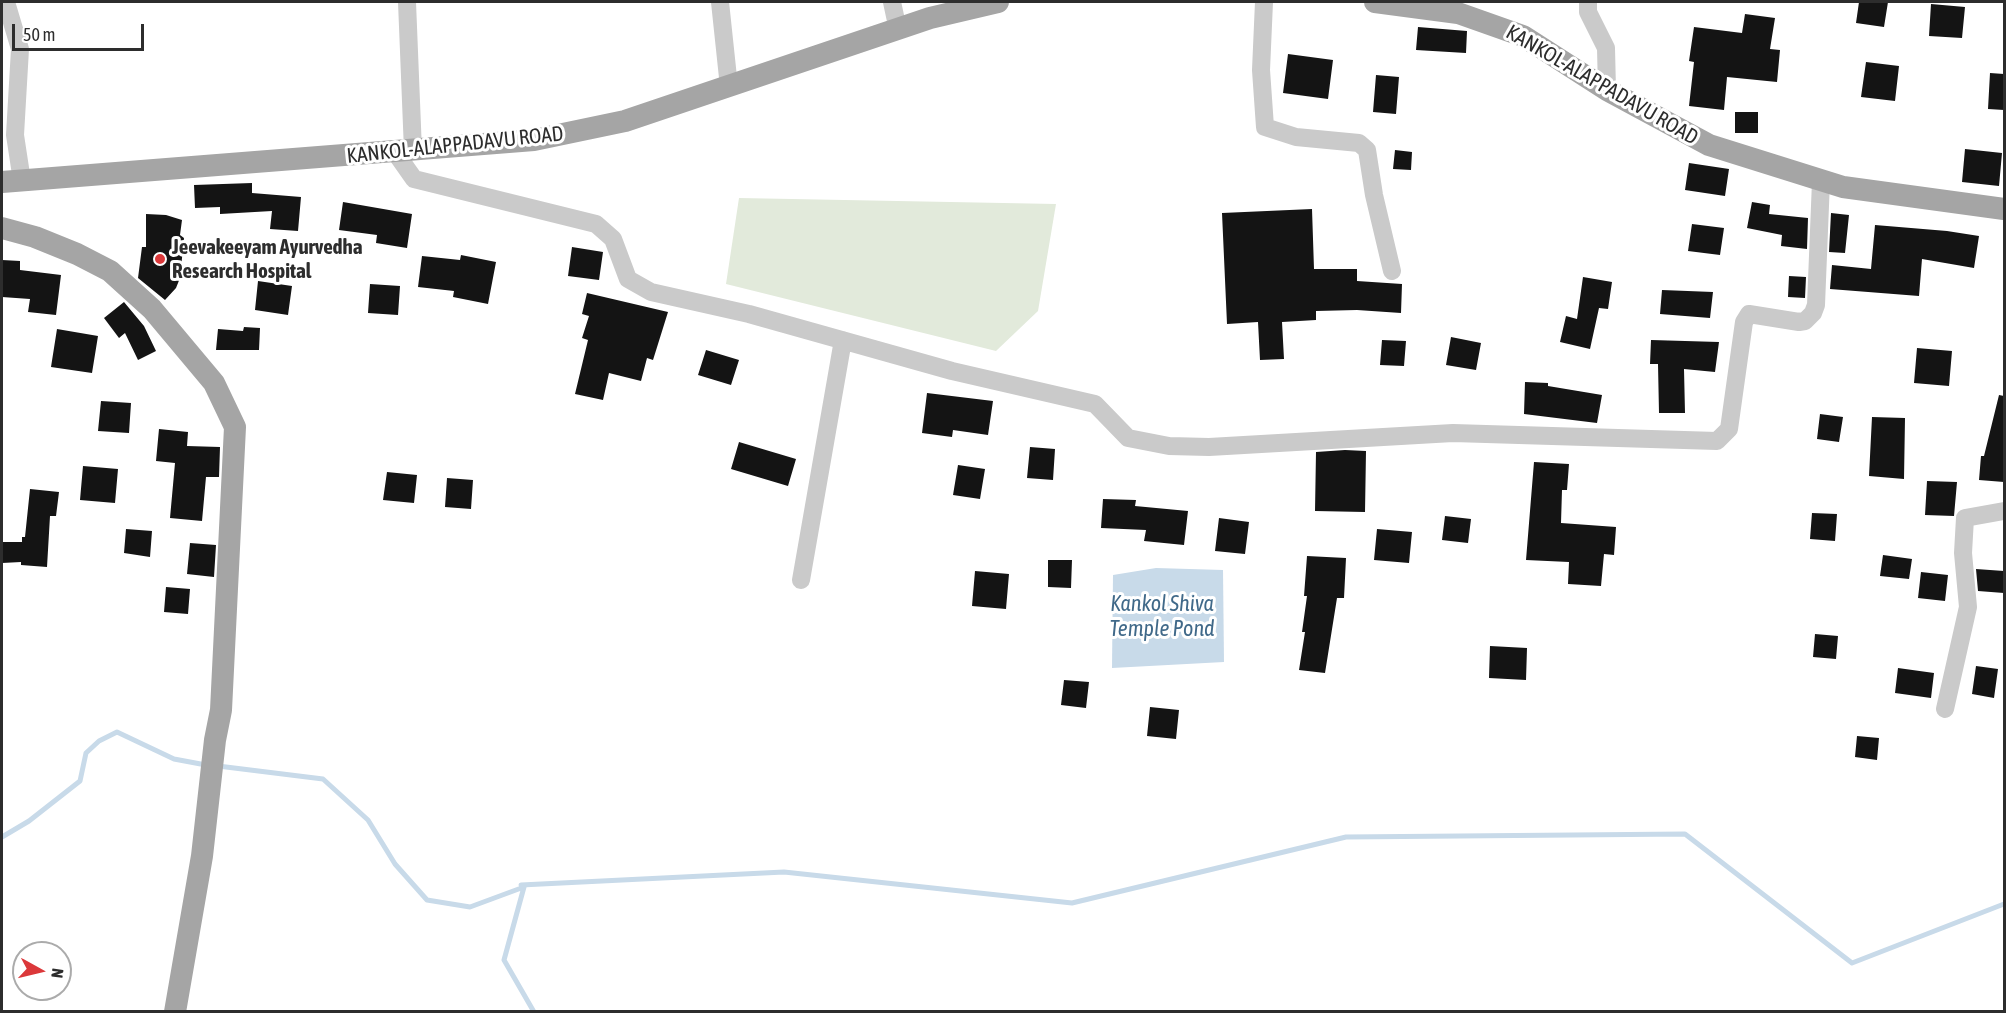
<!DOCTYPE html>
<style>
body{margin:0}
#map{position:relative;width:2006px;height:1013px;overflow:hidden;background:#fff;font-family:"Asap Condensed",sans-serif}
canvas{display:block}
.frame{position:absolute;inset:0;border:3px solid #2d2d2d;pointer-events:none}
.north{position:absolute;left:12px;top:941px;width:60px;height:60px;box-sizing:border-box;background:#fff;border:2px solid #ababab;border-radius:50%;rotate:98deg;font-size:16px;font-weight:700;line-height:24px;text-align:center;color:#2d2d2d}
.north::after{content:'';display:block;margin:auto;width:21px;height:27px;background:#db383a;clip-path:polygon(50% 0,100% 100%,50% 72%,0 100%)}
.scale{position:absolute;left:12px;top:24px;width:132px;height:27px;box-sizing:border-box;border:3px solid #2d2d2d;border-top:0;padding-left:8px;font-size:18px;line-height:21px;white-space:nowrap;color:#2d2d2d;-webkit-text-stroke:4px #fff;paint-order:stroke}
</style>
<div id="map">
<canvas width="2006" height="1013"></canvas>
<div class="frame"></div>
<div class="north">N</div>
<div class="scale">50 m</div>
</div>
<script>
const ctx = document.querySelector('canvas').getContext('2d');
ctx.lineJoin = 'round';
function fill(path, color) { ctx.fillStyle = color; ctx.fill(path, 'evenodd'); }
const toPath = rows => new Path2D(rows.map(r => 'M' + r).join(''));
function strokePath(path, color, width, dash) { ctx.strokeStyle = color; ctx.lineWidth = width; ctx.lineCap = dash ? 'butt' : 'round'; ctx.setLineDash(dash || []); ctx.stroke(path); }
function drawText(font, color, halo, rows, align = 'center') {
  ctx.font = font + ' "Asap Condensed",sans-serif'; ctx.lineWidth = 6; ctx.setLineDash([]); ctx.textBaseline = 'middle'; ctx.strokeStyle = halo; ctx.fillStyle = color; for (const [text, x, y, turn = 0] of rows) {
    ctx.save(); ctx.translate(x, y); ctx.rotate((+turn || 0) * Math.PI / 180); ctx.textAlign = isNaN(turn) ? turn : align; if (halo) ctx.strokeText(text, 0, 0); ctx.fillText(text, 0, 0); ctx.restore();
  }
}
fill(toPath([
 [739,198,1056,204,1038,311,996,351,726,284]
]), '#e2eadb');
fill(toPath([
 [1156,568,1223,570,1224,662,1112,668,1113,575]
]), '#c8dae9');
strokePath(toPath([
 [218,766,323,779,368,820,395,864,427,900,470,907,524,887],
 [2,837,29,821,80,781,86,753,99,741,117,732,174,759,206,765],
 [521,885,784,872,1072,903,1346,837,1685,834,1852,963,2004,904],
 [524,887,504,960,534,1012]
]), '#c8dae9', 5);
fill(toPath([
 [1859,2,1888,2,1884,27,1856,23],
 [1931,4,1965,7,1962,38,1929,36],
 [1745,14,1775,18,1770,49,1780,50,1777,82,1727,77,1724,110,1689,106,1694,62,1689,61,1694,27,1742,33],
 [1418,27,1467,31,1466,53,1416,50],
 [1288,54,1333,60,1328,99,1283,93],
 [1866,62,1899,66,1895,101,1861,97],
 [1990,73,2004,74,2004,110,1988,109],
 [1376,75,1399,77,1396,114,1373,112],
 [1735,112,1758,112,1758,133,1735,133],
 [1965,149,2002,153,1999,186,1962,182],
 [1395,150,1412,152,1411,170,1393,169],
 [1689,163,1729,169,1725,196,1685,190],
 [252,183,252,193,301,197,298,231,270,229,272,211,220,214,220,207,195,208,194,185],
 [343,202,412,214,407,248,376,243,377,235,339,230],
 [1752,202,1770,205,1769,214,1808,218,1807,249,1781,246,1782,235,1747,228],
 [1312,209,1314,269,1357,269,1357,281,1402,284,1401,313,1357,310,1316,311,1316,320,1282,322,1284,359,1260,360,1258,322,1227,324,1222,213],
 [1831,213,1849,215,1845,253,1829,252],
 [146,214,166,215,182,220,180,235,184,238,180,278,176,288,165,300,138,278,142,247,146,247],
 [1692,224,1724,228,1720,255,1688,251],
 [1875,225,1947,231,1979,236,1974,268,1922,259,1919,296,1830,289,1832,265,1871,269],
 [572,247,603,252,599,280,568,276],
 [461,255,496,262,488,304,453,297,454,291,418,287,422,256,460,260],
 [2,260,20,261,20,270,61,275,56,315,28,312,30,299,2,297],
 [1789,276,1806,277,1805,298,1788,297],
 [1583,277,1612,282,1608,309,1599,308,1590,349,1560,342,1566,316,1577,319],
 [258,281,292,286,288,315,255,310],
 [370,284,400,286,398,315,368,313],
 [1662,290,1713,292,1710,318,1660,314],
 [587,293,668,312,653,360,647,358,641,381,609,373,603,400,575,394,588,340,582,338,589,316,582,314],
 [124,302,144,326,156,351,138,360,125,333,119,338,104,318],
 [244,327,260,328,259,350,216,350,218,329,243,331],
 [57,329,98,336,92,373,51,367],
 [1451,337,1481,343,1476,370,1446,365],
 [1382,340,1406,341,1404,366,1380,365],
 [1651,340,1719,342,1715,372,1684,369,1685,413,1659,413,1658,364,1650,364],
 [1917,348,1952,351,1949,386,1914,383],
 [706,350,739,360,731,385,698,375],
 [1525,382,1548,383,1548,386,1602,395,1597,423,1524,414],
 [927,393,993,401,988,435,953,430,952,437,922,433],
 [1999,395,2004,396,2004,482,1979,480,1981,456,1984,456],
 [101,401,131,403,129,433,98,431],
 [1820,414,1843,417,1839,442,1817,439],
 [1872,417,1905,418,1904,479,1869,476],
 [159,429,188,432,187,446,220,447,219,477,206,477,202,521,170,518,175,463,156,461],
 [739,442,796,459,788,486,731,469],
 [1030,447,1055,449,1053,480,1027,478],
 [1345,450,1366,451,1365,512,1315,511,1316,452],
 [1534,462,1569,464,1567,490,1562,490,1561,523,1616,527,1614,555,1604,554,1601,586,1568,584,1569,562,1526,560],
 [958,465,985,469,980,499,953,495],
 [83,466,118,469,115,503,80,500],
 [387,472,417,475,414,503,383,500],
 [447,478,473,480,471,509,445,507],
 [1927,481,1957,482,1954,516,1925,515],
 [30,489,59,492,56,516,50,516,47,567,21,565,21,562,2,563,2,542,22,542,22,537,25,537],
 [1103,499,1136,500,1135,506,1188,511,1184,545,1144,541,1146,530,1101,528],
 [1812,513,1837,514,1835,541,1810,539],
 [1445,516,1471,519,1468,543,1442,540],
 [1219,518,1249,522,1245,554,1215,551],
 [126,529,152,531,150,557,124,553],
 [1377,529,1412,532,1409,563,1374,560],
 [190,543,216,545,214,577,187,574],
 [1883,555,1912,559,1909,579,1880,576],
 [1307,556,1346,558,1344,598,1337,598,1325,673,1299,670,1305,632,1302,632,1307,596,1304,596],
 [1048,560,1072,560,1071,588,1048,587],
 [1976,569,2004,571,2004,593,1978,591],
 [975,571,1009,574,1006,609,972,606],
 [1921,572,1948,575,1945,601,1918,598],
 [166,587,190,589,188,614,164,612],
 [1815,634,1838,636,1836,659,1813,657],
 [1490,646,1527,648,1526,680,1489,678],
 [1976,666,1998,669,1994,698,1972,694],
 [1898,668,1934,673,1931,698,1895,693],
 [1064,680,1089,682,1086,708,1061,705],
 [1150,707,1179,710,1176,739,1147,736],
 [1857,736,1879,738,1877,760,1855,757]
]), '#141414');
strokePath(toPath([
 [6,2,20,49,15,135,22,181],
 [407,2,413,151],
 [720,2,729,87],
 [892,2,898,30],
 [1264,2,1261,70,1265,127,1296,137,1359,143,1367,150,1374,195,1392,271],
 [1588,2,1588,12,1606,48,1607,90],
 [395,152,414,179,596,224,613,239,628,279,651,292,749,314,952,371,1095,404,1128,438,1169,446,1209,447,1453,433,1717,441,1729,429,1744,322,1749,314,1799,322,1805,321,1813,313,1816,305,1821,181],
 [801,580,843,340],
 [1945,709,1968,607,1963,553,1965,518,2004,511]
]), '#cacaca', 18);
strokePath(toPath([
 [1375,2,1458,13,1523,36,1607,90,1709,145,1843,187,2004,209],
 [2,182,534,140,625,121,930,18,998,2],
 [2,228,35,237,77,254,110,271,152,309,214,383,235,427,221,710,215,740,202,856,175,1012]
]), '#a5a5a5', 22);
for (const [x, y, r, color] of [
 [160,259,6,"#db383a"]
]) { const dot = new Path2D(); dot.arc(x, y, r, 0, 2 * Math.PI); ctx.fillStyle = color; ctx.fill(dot); strokePath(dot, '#fff', 2); }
drawText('21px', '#2d2d2d', '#fff', [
 ["KANKOL-ALAPPADAVU ROAD",1602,85,30],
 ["KANKOL-ALAPPADAVU ROAD",455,145,-6]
]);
drawText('bold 21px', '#2d2d2d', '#fff', [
 ["Jeevakeeyam Ayurvedha",172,247],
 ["Research Hospital",172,271]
], 'left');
drawText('italic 22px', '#406989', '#fff', [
 ["Kankol Shiva",1162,604],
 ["Temple Pond",1162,629]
]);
</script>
